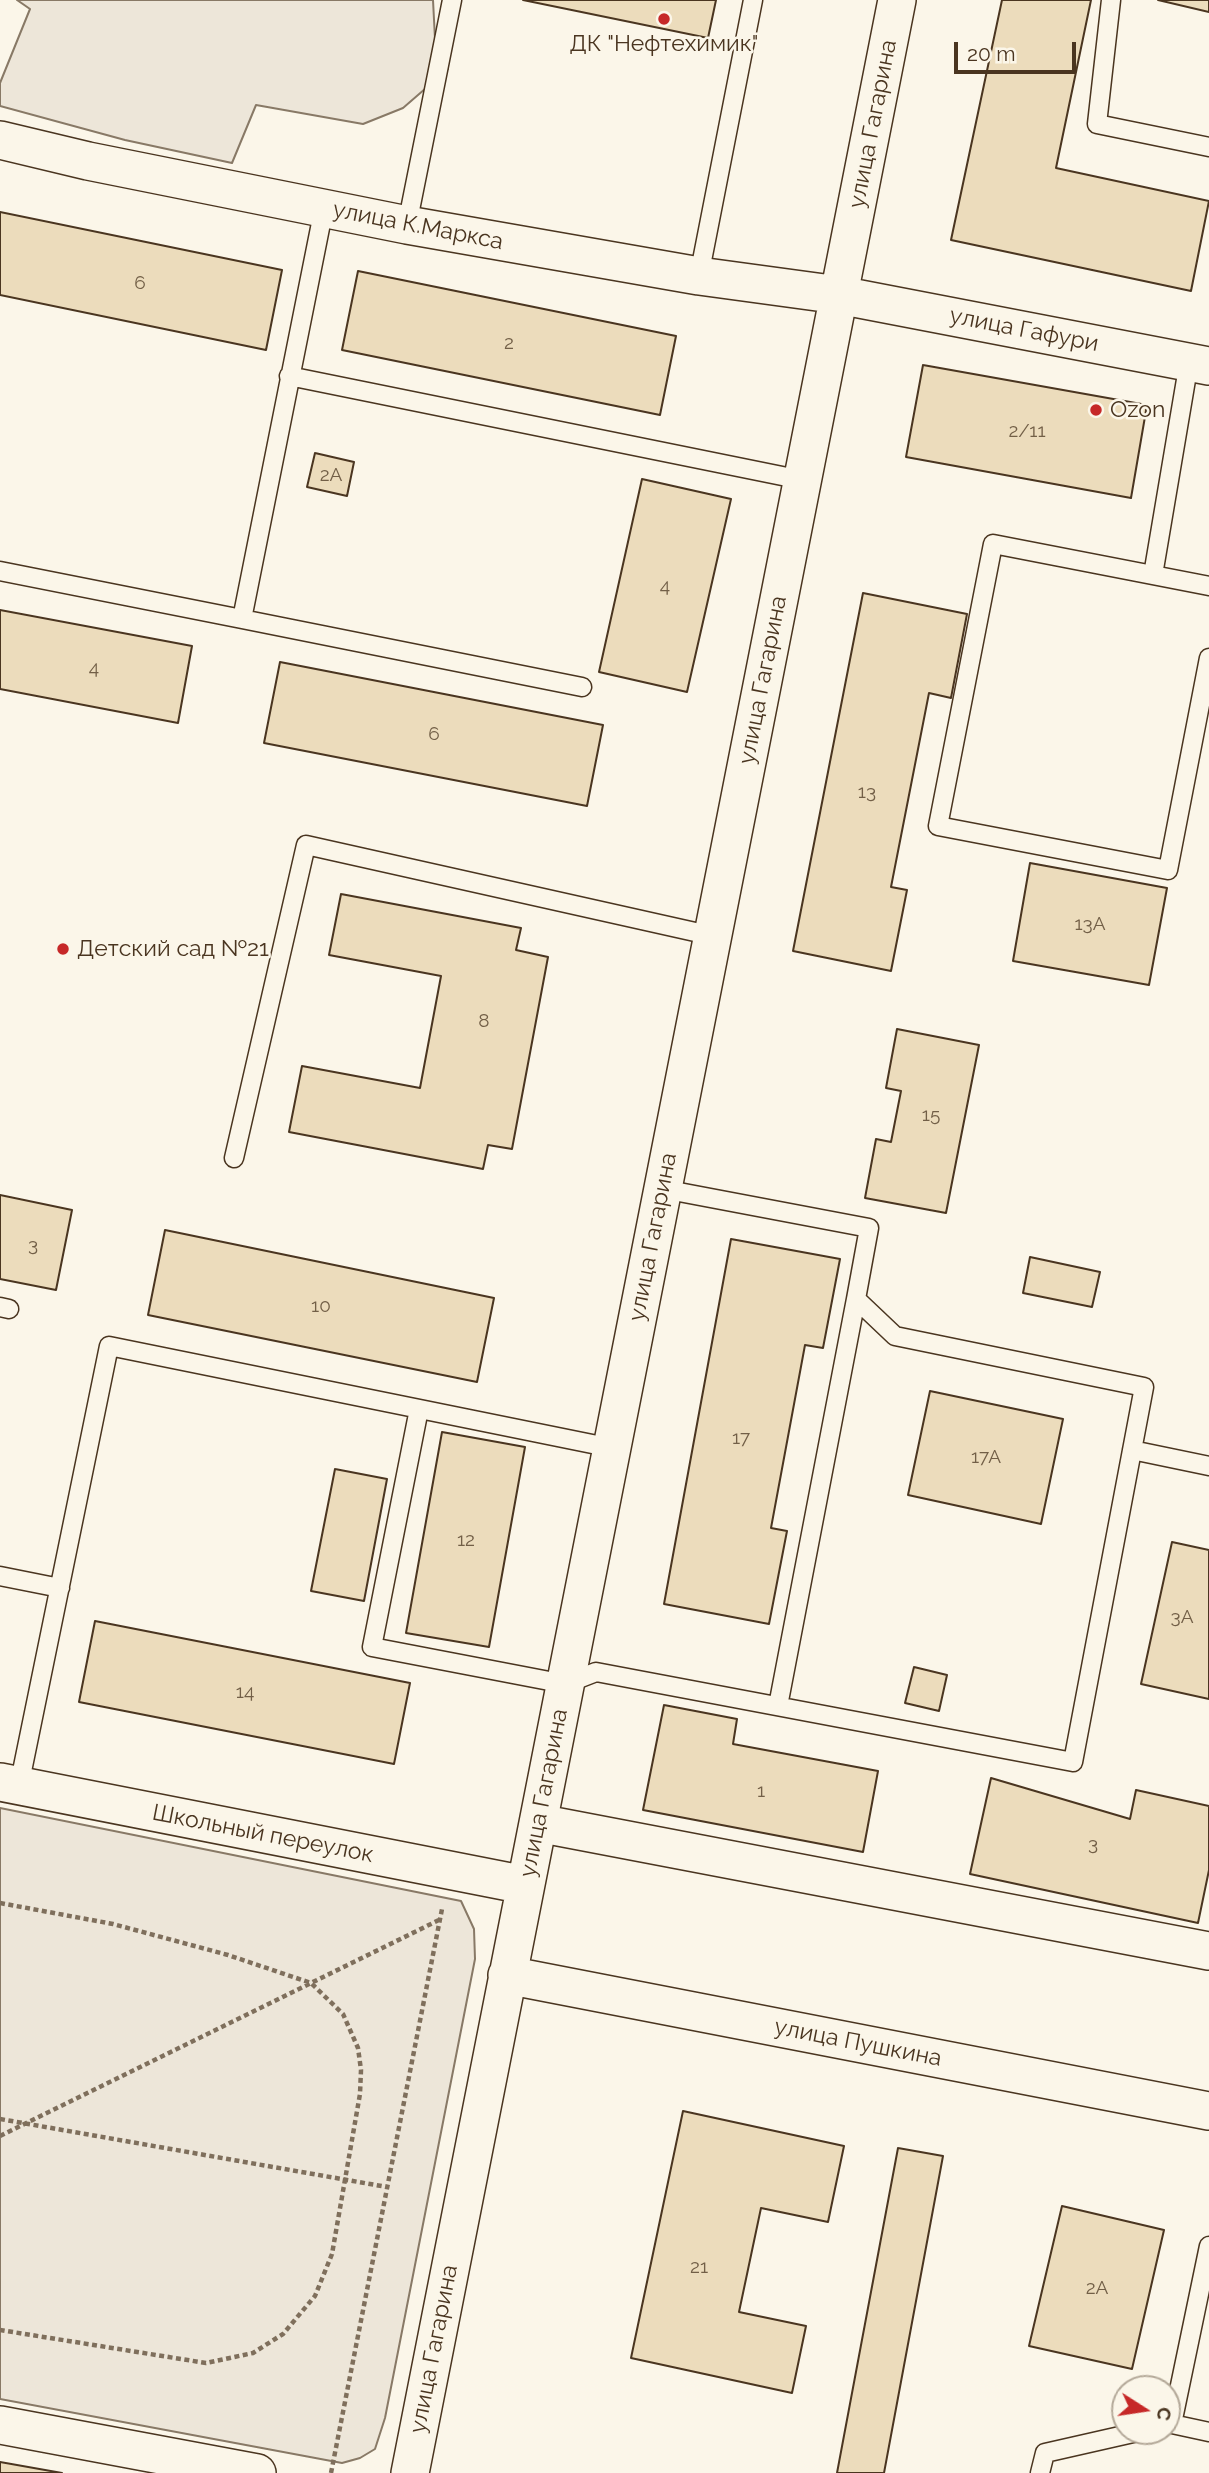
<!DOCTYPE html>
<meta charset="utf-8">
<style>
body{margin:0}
#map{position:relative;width:1209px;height:2473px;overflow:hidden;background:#fbf6e9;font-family:Raleway,sans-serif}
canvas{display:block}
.north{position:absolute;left:1111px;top:2375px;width:70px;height:70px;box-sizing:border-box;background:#fbf6e9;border:2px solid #b4a999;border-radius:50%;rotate:102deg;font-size:19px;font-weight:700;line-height:28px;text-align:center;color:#4a3520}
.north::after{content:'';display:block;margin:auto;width:24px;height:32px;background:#c62828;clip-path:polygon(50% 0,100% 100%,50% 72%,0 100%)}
.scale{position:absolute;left:954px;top:42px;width:122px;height:32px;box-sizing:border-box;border:4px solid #4a3520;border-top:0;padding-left:9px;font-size:21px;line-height:24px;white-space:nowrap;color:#4a3520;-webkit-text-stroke:5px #fbf6e9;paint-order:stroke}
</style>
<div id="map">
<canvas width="1209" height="2473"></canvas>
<div class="north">С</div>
<div class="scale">20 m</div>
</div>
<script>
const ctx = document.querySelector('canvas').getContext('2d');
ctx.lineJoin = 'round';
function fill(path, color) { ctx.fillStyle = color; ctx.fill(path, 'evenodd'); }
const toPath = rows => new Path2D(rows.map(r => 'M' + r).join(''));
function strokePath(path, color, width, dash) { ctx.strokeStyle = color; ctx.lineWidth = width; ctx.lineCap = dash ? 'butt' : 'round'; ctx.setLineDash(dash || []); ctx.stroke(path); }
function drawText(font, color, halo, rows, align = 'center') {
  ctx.font = font + ' Raleway,sans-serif'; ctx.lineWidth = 5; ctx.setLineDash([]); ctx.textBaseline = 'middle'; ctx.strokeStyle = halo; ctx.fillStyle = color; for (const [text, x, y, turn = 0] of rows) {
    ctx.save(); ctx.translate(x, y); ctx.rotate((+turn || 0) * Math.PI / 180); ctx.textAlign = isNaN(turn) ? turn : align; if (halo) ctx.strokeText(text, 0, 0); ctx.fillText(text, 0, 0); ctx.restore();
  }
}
const green = toPath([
 [17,0,433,0,435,39,448,69,403,108,363,124,256,105,232,163,125,140,0,106,0,83,30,9,17,0],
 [0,1808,461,1901,474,1929,475,1959,385,2418,375,2449,360,2458,342,2463,0,2399,0,1808]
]);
fill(green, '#ede6d9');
strokePath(green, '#887966', 2);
const building = toPath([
 [523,0,716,0,708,38,523,0],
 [1002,0,1091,0,1056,168,1209,201,1191,291,951,240,1002,0],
 [1158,0,1209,0,1209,12,1158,0],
 [0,212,282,270,266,350,0,295,0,212],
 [358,271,676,336,660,415,342,350,358,271],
 [923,365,1147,405,1131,498,906,457,923,365],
 [315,453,354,462,347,496,307,487,315,453],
 [642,479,731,499,687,692,599,672,642,479],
 [863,593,967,614,951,698,929,693,891,887,907,890,891,971,793,951,863,593],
 [0,610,192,646,178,723,0,689,0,610],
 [280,662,603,725,587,806,264,743,280,662],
 [1030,863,1167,888,1149,985,1013,961,1030,863],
 [341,894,521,928,516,950,548,957,512,1149,488,1145,483,1169,289,1132,302,1066,420,1088,441,976,329,955,341,894],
 [897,1029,979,1045,946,1213,865,1198,876,1139,891,1142,901,1091,886,1088,897,1029],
 [0,1195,72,1210,56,1290,0,1279,0,1195],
 [165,1230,494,1298,477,1382,148,1315,165,1230],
 [731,1239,840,1259,823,1348,805,1345,771,1528,787,1531,769,1624,664,1604,731,1239],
 [1030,1257,1100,1272,1092,1307,1023,1293,1030,1257],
 [930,1391,1063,1419,1041,1524,908,1495,930,1391],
 [442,1432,525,1447,489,1647,406,1633,442,1432],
 [335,1469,387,1479,364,1601,311,1591,335,1469],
 [1172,1542,1209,1550,1209,1699,1141,1684,1172,1542],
 [95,1621,410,1683,394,1764,79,1702,95,1621],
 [914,1667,947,1675,939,1711,905,1703,914,1667],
 [664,1705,737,1719,733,1744,878,1771,863,1852,643,1810,664,1705],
 [991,1778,1130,1819,1136,1790,1209,1806,1209,1870,1198,1923,970,1874,991,1778],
 [683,2111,844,2146,828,2222,761,2208,739,2312,806,2326,792,2393,631,2358,683,2111],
 [898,2148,943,2156,884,2473,837,2473,898,2148],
 [1062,2206,1164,2230,1132,2369,1029,2346,1062,2206],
 [0,2462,62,2473,0,2473,0,2462]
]);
fill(building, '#ecdcbc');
strokePath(building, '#4a3520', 2);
const service = toPath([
 [1111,0,1097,124,1209,147],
 [407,225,452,0],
 [699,276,753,0],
 [289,376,802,480],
 [0,571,242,619,324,208],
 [1153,575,1189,362],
 [1209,586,993,544,938,826,1168,870,1209,658],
 [242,619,582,687],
 [234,1158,306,845,713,936],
 [0,1307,9,1309],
 [419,1409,372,1647,565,1684,596,1672,1073,1762,1144,1387,895,1336,856,1299,869,1228,663,1189],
 [1132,1450,1209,1466],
 [0,1576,60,1588],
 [778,1706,856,1299],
 [19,1786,109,1346,612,1448],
 [1209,2246,1172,2424,1209,2432],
 [1040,2473,1045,2453,1142,2431]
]);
const minor = toPath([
 [0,140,88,161,407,225,699,276,839,295,1209,366],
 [0,1782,525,1885],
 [538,1823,1209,1951],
 [507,1975,1209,2111],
 [0,2425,257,2473],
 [410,2473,897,0]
]);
strokePath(service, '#4a3520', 21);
strokePath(minor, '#4a3520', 40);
strokePath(toPath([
 [0,1903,113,1924,228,1955,311,1983,343,2014,358,2048,361,2070,360,2094,332,2254,315,2296,283,2334,253,2353,206,2363,0,2330],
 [0,2119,387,2187],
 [0,2136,439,1920],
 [331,2473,442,1909]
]), '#7f6f5c', 4.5, [5, 3.5]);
strokePath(service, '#fbf6e9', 18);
strokePath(minor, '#fbf6e9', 37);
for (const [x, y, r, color] of [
 [664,19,7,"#c62828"],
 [1096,410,7,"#c62828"],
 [63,949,7,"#c62828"]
]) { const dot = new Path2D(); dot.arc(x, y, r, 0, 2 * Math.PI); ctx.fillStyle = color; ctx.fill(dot); strokePath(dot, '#fbf6e9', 2.5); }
drawText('19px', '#725f47', null, [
 ["6",140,283],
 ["2",509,343],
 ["2/11",1027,431],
 ["2А",331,475],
 ["4",665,586],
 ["4",94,668],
 ["6",434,734],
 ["13",867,792],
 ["13А",1090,924],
 ["8",484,1021],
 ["15",931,1115],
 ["3",33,1245],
 ["10",321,1306],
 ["17",741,1438],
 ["17А",986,1457],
 ["12",466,1540],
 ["3А",1182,1617],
 ["14",245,1692],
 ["1",761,1791],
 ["3",1093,1844],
 ["21",699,2267],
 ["2А",1097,2288]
]);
drawText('23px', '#4a3520', '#fbf6e9', [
 ["ДК \"Нефтехимик\"",664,44,"center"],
 ["Ozon",1110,410],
 ["Детский cад №21",77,949]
], 'left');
drawText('23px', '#4a3520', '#fbf6e9', [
 ["улица Гагарина",873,124,-79],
 ["улица К.Маркса",418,226,11],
 ["улица Гафури",1024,330,11],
 ["улица Гагарина",763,680,-79],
 ["улица Гагарина",653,1237,-79],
 ["улица Гагарина",544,1793,-79],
 ["Школьный переулок",263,1834,11],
 ["улица Пушкина",858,2043,11],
 ["улица Гагарина",434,2349,-79]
]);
</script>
